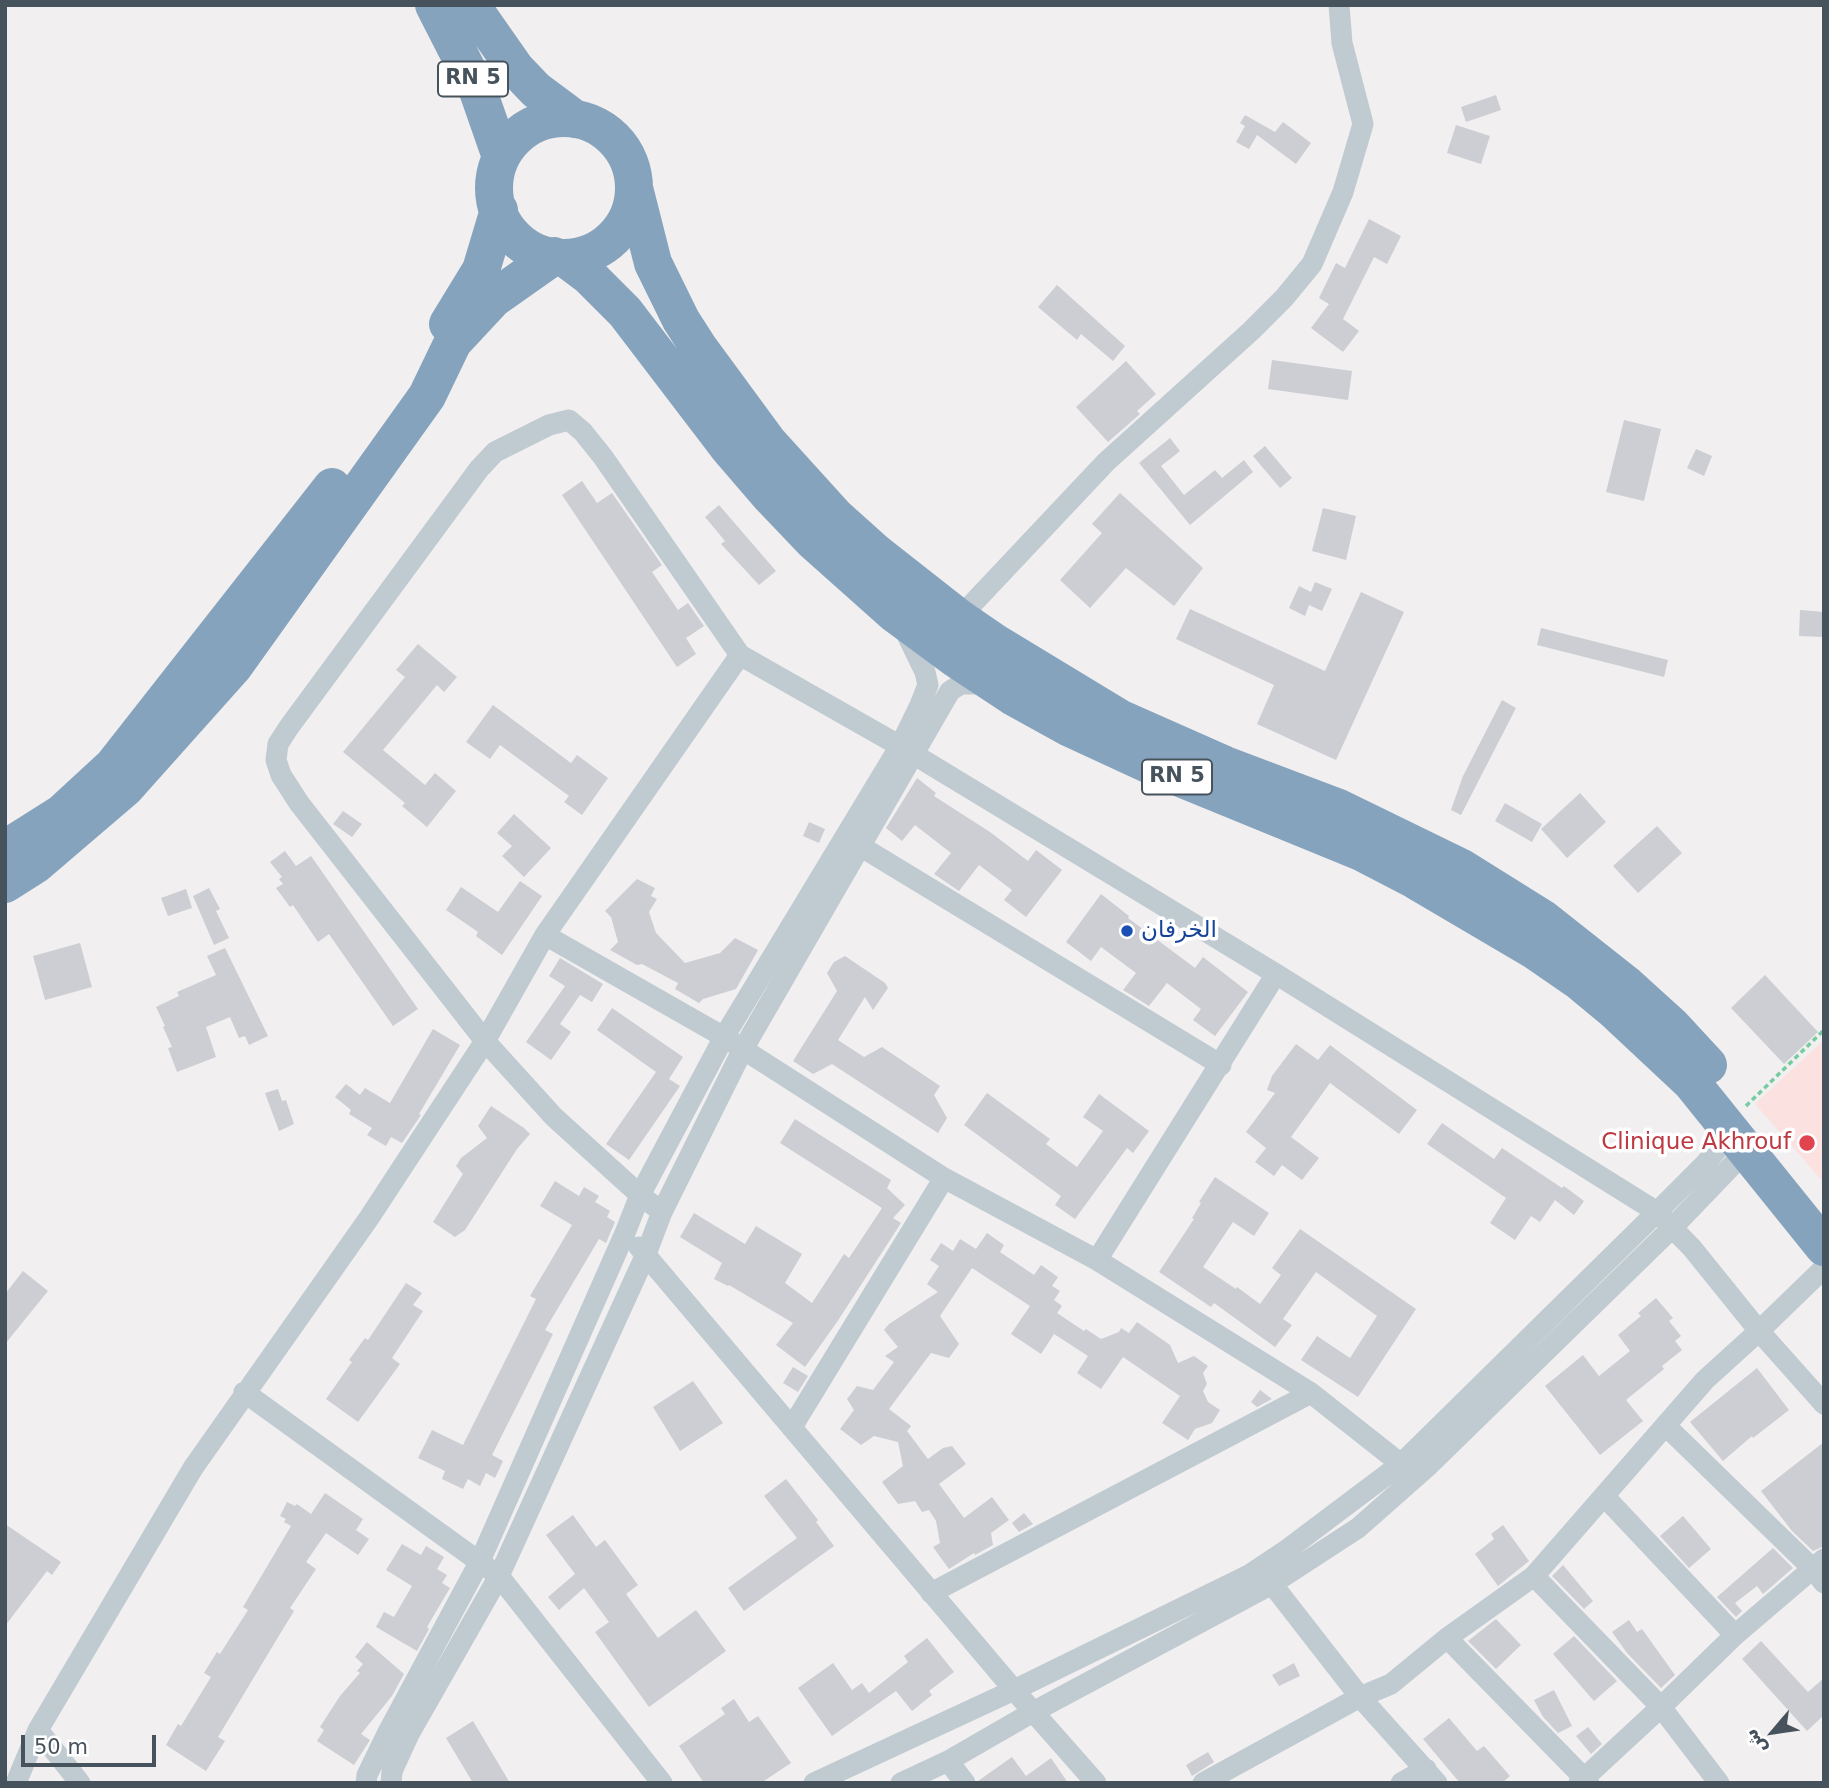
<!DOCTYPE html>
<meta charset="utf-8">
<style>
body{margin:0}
#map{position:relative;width:1829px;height:1788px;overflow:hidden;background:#f1efef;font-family:"DejaVu Sans",Vazirmatn,sans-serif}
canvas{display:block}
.frame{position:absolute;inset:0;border:7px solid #47535c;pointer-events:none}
.north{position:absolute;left:1738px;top:1697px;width:70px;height:70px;-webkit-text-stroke:5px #fff;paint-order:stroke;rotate:241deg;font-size:19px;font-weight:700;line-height:28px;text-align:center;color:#47535c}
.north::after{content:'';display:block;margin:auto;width:24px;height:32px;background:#47535c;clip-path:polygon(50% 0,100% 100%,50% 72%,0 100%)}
.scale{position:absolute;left:21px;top:1735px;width:135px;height:32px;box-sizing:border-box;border:4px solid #47535c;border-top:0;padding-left:9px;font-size:21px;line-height:24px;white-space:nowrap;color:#47535c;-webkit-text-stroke:5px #fff;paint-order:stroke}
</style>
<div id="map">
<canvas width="1829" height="1788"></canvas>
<div class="frame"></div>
<div class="north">ش</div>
<div class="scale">50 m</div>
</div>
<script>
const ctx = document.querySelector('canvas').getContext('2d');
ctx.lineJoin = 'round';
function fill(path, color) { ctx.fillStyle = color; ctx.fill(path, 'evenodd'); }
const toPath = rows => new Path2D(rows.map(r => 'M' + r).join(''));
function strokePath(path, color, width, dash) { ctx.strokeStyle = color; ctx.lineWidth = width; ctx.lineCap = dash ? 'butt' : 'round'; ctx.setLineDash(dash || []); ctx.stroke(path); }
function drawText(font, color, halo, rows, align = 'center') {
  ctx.font = font + ' "DejaVu Sans",Vazirmatn,sans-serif'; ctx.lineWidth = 7; ctx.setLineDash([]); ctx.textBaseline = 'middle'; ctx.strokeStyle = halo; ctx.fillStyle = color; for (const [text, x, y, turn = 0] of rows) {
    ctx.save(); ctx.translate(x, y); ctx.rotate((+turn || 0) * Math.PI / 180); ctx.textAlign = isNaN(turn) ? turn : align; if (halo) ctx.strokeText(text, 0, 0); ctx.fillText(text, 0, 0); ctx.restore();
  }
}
fill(toPath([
 [1824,1040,1824,1183,1755,1104]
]), '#fbe1df');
fill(toPath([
 [1496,95,1501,110,1466,122,1461,107],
 [1245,115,1275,132,1283,122,1311,143,1296,164,1257,135,1249,149,1236,142,1245,126,1240,123],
 [1456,125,1490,136,1481,164,1447,153],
 [1369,219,1401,236,1387,264,1374,257,1343,319,1359,331,1343,352,1311,328,1329,304,1319,298,1336,263,1345,268],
 [1057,285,1125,346,1113,361,1081,334,1077,340,1038,307],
 [1272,360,1352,371,1348,400,1268,389],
 [1126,361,1156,394,1137,411,1140,414,1108,442,1076,407],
 [1624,420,1661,429,1644,501,1606,492],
 [1170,438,1180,451,1161,466,1184,495,1215,470,1222,478,1244,460,1253,472,1190,525,1139,463],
 [1265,446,1292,478,1280,488,1253,456],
 [1696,449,1712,456,1704,476,1687,468],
 [582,481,597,503,612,493,662,565,652,572,678,610,688,603,704,626,686,638,696,654,677,667,562,495],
 [1120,493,1203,568,1174,606,1126,568,1090,608,1060,580,1102,533,1092,524],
 [719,505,776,571,759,585,721,544,725,541,705,517],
 [1323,508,1356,516,1346,560,1312,551],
 [1315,582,1332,589,1322,611,1309,605,1305,616,1289,608,1299,586,1311,592],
 [1361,592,1404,612,1336,760,1257,724,1274,685,1176,639,1190,609,1325,671],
 [1800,610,1824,612,1824,637,1799,636],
 [1541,628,1668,660,1664,677,1537,645],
 [418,644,457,677,444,692,437,685,383,750,425,785,435,773,456,791,427,827,402,806,405,803,343,752,405,677,396,670],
 [1502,700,1516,708,1461,815,1451,810,1463,776],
 [493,705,571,763,577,755,608,778,582,815,564,802,569,796,500,745,490,759,466,742],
 [917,778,936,793,934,796,990,832,1028,861,1036,850,1062,870,1026,917,1004,900,1012,890,979,865,959,891,934,874,951,853,915,825,902,841,886,828],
 [1580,793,1606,822,1567,858,1541,829],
 [1505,803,1542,824,1532,842,1495,821],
 [343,811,362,824,352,837,333,824],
 [514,814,551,848,524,877,502,856,512,846,497,833],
 [809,822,825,829,819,843,803,836],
 [1657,826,1682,853,1638,893,1613,866],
 [285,851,296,866,311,856,418,1009,393,1026,329,934,318,942,293,905,290,907,276,888,283,884,279,879,282,877,270,862],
 [637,879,655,888,651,896,657,899,649,912,656,933,685,963,720,953,735,938,758,950,736,989,703,999,699,1003,675,989,678,983,642,964,637,965,610,950,618,942,611,917,605,911],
 [520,881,542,896,502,955,476,936,478,932,446,910,461,887,498,912],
 [209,888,220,909,216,911,229,938,214,945,193,896],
 [186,889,192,908,168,916,161,898],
 [1101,894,1129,916,1128,918,1195,968,1203,957,1248,992,1215,1036,1193,1020,1201,1009,1167,983,1149,1006,1123,990,1136,973,1101,947,1091,961,1066,942],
 [80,943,92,987,45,1000,33,956],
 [225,948,268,1036,249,1045,245,1036,239,1038,230,1017,206,1027,216,1057,177,1072,168,1048,172,1047,163,1027,165,1026,156,1007,179,996,177,992,216,975,207,956],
 [845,956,885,983,888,988,873,1010,865,997,838,1040,864,1057,882,1047,940,1086,934,1095,947,1118,938,1133,832,1064,813,1074,793,1061,837,991,827,973,834,962],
 [560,958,603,984,592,1002,580,995,560,1024,571,1032,551,1060,526,1042,565,986,549,976],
 [1765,975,1818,1032,1784,1064,1731,1008],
 [612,1008,683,1057,669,1079,680,1086,629,1160,606,1144,656,1072,597,1030],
 [433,1029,460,1045,419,1114,421,1115,402,1143,391,1137,386,1146,367,1135,372,1128,349,1114,351,1110,335,1097,346,1084,360,1095,365,1088,390,1103],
 [1296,1044,1318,1060,1330,1045,1417,1110,1399,1134,1330,1083,1291,1137,1319,1158,1302,1180,1282,1165,1274,1176,1255,1162,1266,1148,1246,1132,1275,1093,1267,1090,1272,1076],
 [278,1089,282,1101,286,1100,294,1124,279,1131,265,1093],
 [987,1093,1050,1139,1046,1144,1077,1167,1103,1131,1083,1117,1099,1094,1149,1131,1133,1153,1127,1148,1075,1219,1055,1205,1061,1196,964,1125],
 [491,1106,524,1128,530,1134,517,1149,465,1230,455,1237,433,1222,463,1174,456,1166,461,1158,487,1138,478,1126],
 [795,1119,891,1180,887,1188,905,1205,893,1218,901,1223,837,1322,805,1367,776,1345,793,1323,729,1285,728,1286,714,1279,722,1263,680,1237,694,1213,745,1244,756,1226,802,1254,785,1283,812,1303,844,1254,849,1258,882,1208,780,1143],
 [1442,1123,1494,1159,1502,1148,1562,1188,1564,1186,1584,1201,1574,1215,1555,1200,1540,1222,1531,1216,1515,1240,1490,1223,1506,1198,1427,1144],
 [1215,1177,1269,1213,1254,1236,1233,1222,1203,1267,1236,1289,1237,1287,1260,1304,1281,1275,1272,1268,1300,1229,1416,1309,1358,1397,1301,1360,1317,1336,1350,1358,1377,1316,1316,1272,1283,1319,1292,1325,1275,1347,1214,1303,1211,1307,1159,1272,1194,1219,1192,1218,1201,1203,1199,1202],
 [555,1181,579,1196,584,1187,599,1196,595,1202,610,1211,607,1217,615,1222,606,1243,599,1239,545,1330,553,1334,492,1455,503,1461,495,1478,486,1473,480,1486,468,1479,463,1489,442,1479,445,1471,418,1458,432,1430,463,1445,536,1299,530,1296,572,1225,540,1206],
 [987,1233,1004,1245,1000,1252,1034,1275,1041,1265,1058,1277,1052,1286,1060,1291,1054,1300,1062,1306,1057,1313,1084,1331,1086,1329,1101,1339,1119,1332,1121,1328,1129,1333,1137,1322,1170,1345,1178,1363,1194,1356,1208,1366,1203,1373,1207,1384,1203,1391,1208,1402,1220,1410,1212,1423,1195,1429,1188,1440,1162,1423,1180,1396,1123,1357,1101,1389,1077,1373,1088,1356,1054,1334,1041,1354,1011,1334,1030,1306,972,1268,940,1316,959,1344,949,1358,931,1353,889,1409,911,1426,907,1431,928,1459,943,1448,952,1446,966,1464,939,1484,964,1518,992,1497,1009,1520,991,1533,993,1545,975,1555,974,1553,949,1569,933,1547,940,1543,936,1521,929,1510,922,1512,915,1501,898,1504,882,1482,903,1466,898,1442,874,1436,861,1445,840,1429,854,1410,847,1399,857,1386,873,1390,894,1362,885,1356,898,1347,884,1330,889,1324,938,1292,927,1284,939,1266,930,1260,941,1243,953,1251,960,1239,976,1249],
 [23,1271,48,1291,5,1344,5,1294],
 [406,1283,422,1293,413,1305,423,1311,392,1358,400,1364,358,1422,326,1399,352,1362,349,1360,365,1338,368,1340],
 [1656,1298,1673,1318,1669,1321,1681,1336,1675,1341,1682,1350,1662,1366,1664,1369,1626,1400,1643,1421,1600,1455,1545,1386,1583,1355,1599,1376,1630,1351,1618,1335,1641,1316,1638,1313],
 [793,1367,808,1376,798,1392,783,1383],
 [1757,1368,1789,1410,1753,1438,1752,1436,1723,1461,1690,1422],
 [693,1381,723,1423,680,1451,653,1407],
 [1260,1390,1272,1399,1257,1407,1251,1402],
 [1824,1442,1824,1546,1813,1551,1792,1531,1761,1491],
 [786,1479,818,1520,816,1522,834,1546,744,1611,728,1588,797,1538,764,1496],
 [325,1493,363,1519,356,1530,369,1539,358,1555,326,1533,306,1562,316,1569,290,1608,294,1611,283,1629,218,1737,225,1741,206,1771,166,1745,178,1724,181,1726,211,1677,204,1673,217,1652,220,1654,248,1610,243,1607,291,1526,284,1522,286,1519,280,1516,287,1502,295,1506,297,1504,311,1514],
 [1024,1513,1033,1524,1019,1532,1012,1523],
 [573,1515,596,1547,605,1540,638,1585,626,1594,658,1638,696,1610,726,1651,649,1707,595,1632,609,1622,584,1588,559,1610,548,1597,575,1574,546,1535],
 [1683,1516,1711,1549,1689,1568,1660,1536],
 [5,1524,61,1562,52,1575,47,1571,5,1626],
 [1503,1525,1529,1561,1498,1586,1475,1554,1494,1539,1491,1534],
 [402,1544,421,1555,426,1546,444,1557,437,1569,447,1575,442,1583,450,1588,427,1627,429,1629,417,1651,376,1627,384,1612,394,1617,412,1586,386,1570],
 [1773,1548,1793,1568,1763,1594,1757,1586,1735,1603,1742,1611,1736,1617,1717,1597],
 [1563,1565,1593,1601,1584,1609,1552,1576],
 [1496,1619,1521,1645,1496,1669,1468,1641],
 [1629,1620,1637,1632,1642,1629,1675,1675,1661,1688,1627,1653,1612,1632],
 [1574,1636,1617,1681,1594,1701,1553,1654],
 [927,1638,954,1672,929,1691,932,1695,912,1711,896,1691,832,1736,798,1688,833,1663,852,1690,862,1683,869,1693,908,1662,904,1656],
 [1761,1641,1808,1692,1824,1678,1824,1715,1807,1731,1742,1659],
 [367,1642,404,1674,392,1696,361,1734,370,1740,354,1765,317,1741,324,1730,320,1727,340,1696,360,1673,357,1671,363,1664,355,1657],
 [1294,1663,1300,1676,1279,1686,1272,1675],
 [1554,1690,1572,1726,1558,1733,1543,1717,1534,1700],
 [734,1699,749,1722,758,1716,791,1763,761,1783,704,1783,679,1746,725,1714,721,1708],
 [1449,1718,1477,1751,1484,1746,1510,1776,1502,1783,1460,1783,1423,1739],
 [473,1721,510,1783,473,1783,446,1738],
 [1588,1727,1602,1744,1591,1754,1576,1736],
 [1208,1752,1214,1762,1192,1776,1186,1765],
 [1012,1757,1026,1776,1051,1758,1068,1783,978,1783,978,1781]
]), '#ccced4');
strokePath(toPath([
 [1746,1106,1824,1030]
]), '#75cd9f', 3.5, [5, 3.5]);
strokePath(toPath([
 [959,618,1106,462,1251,331,1284,298,1312,264,1343,192,1363,124,1342,43,1339,5],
 [860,846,1221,1065],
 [545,935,724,1037,944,1178,1097,1260,1311,1393,1401,1464],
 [662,1212,640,1195,554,1117,485,1041,299,803,281,775,276,760,278,744,289,727,479,469,495,452,549,425,569,420,583,432,603,457,740,655,900,746,1276,974,1657,1212,1692,1248,1759,1331,1824,1404],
 [639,1247,1014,1690,1096,1783],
 [1097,1260,1276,974],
 [244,1392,499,1576,662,1783],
 [1666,1426,1813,1569,1824,1583],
 [792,1427,944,1178],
 [1604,1496,1735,1635],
 [1534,1576,1661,1707,1719,1783],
 [1272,1584,1360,1697,1437,1783],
 [931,1593,1311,1393],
 [1447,1638,1589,1783],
 [38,1730,80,1783],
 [948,1761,965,1783],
 [16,1783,38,1730,193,1468,369,1218,485,1041,545,935,740,655],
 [366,1783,367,1775,387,1734,480,1561,625,1233,640,1195,724,1037,900,746,920,705,928,685,925,672,905,631],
 [391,1783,392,1771,409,1734,499,1576,646,1254,662,1212,742,1051,950,691,961,684,987,684],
 [814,1783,1014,1690,1249,1575,1288,1549,1401,1464,1657,1212,1705,1164,1731,1133],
 [901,1783,948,1761,1033,1712,1272,1584,1358,1528,1426,1468,1673,1227,1747,1150],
 [1203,1783,1360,1697,1391,1684,1447,1638,1534,1576,1705,1380,1759,1331,1824,1268],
 [1401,1783,1426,1769],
 [1579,1783,1661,1707,1735,1635,1824,1559]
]), '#bfcad1', 21);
strokePath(toPath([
 [434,5,478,91,501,157],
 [471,5,515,68,536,90,575,119],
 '494 188a70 70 0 1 1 140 0a70 70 0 1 1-140 0Z',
 [634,188,653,263,681,320,699,348,768,442,836,517,875,552,959,618,994,642,1121,719,1225,765,1339,808,1462,868,1542,918,1628,986,1671,1025,1708,1065],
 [565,258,589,276,625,312,728,447,771,497,812,540,895,614,956,659,1012,696,1070,728,1163,771,1361,852,1415,880,1534,950,1579,981,1614,1010,1691,1082,1824,1247],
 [448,324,481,270,499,210],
 [5,849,62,813,113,766,332,487],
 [5,884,35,865,125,788,234,666,427,396,453,342,493,299,554,256]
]), '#86a3be', 38);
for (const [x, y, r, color] of [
 [1127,931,7,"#1a4fb4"],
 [1807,1143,9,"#e0444e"]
]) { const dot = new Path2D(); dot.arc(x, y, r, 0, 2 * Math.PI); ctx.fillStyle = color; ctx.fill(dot); strokePath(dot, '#fff', 2.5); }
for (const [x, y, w] of [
 [473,79,70],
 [1177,777,70]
]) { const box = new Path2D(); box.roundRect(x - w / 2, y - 17.5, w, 35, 5); ctx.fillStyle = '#fff'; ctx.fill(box); strokePath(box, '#47535c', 2); }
drawText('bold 21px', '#47535c', null, [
 ["RN 5",473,79],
 ["RN 5",1177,777]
]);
drawText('23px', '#164399', '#fff', [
 ["الخرفان",1141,931]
], 'left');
drawText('23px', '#be3a42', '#fff', [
 ["Clinique Akhrouf",1791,1143]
], 'right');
</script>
